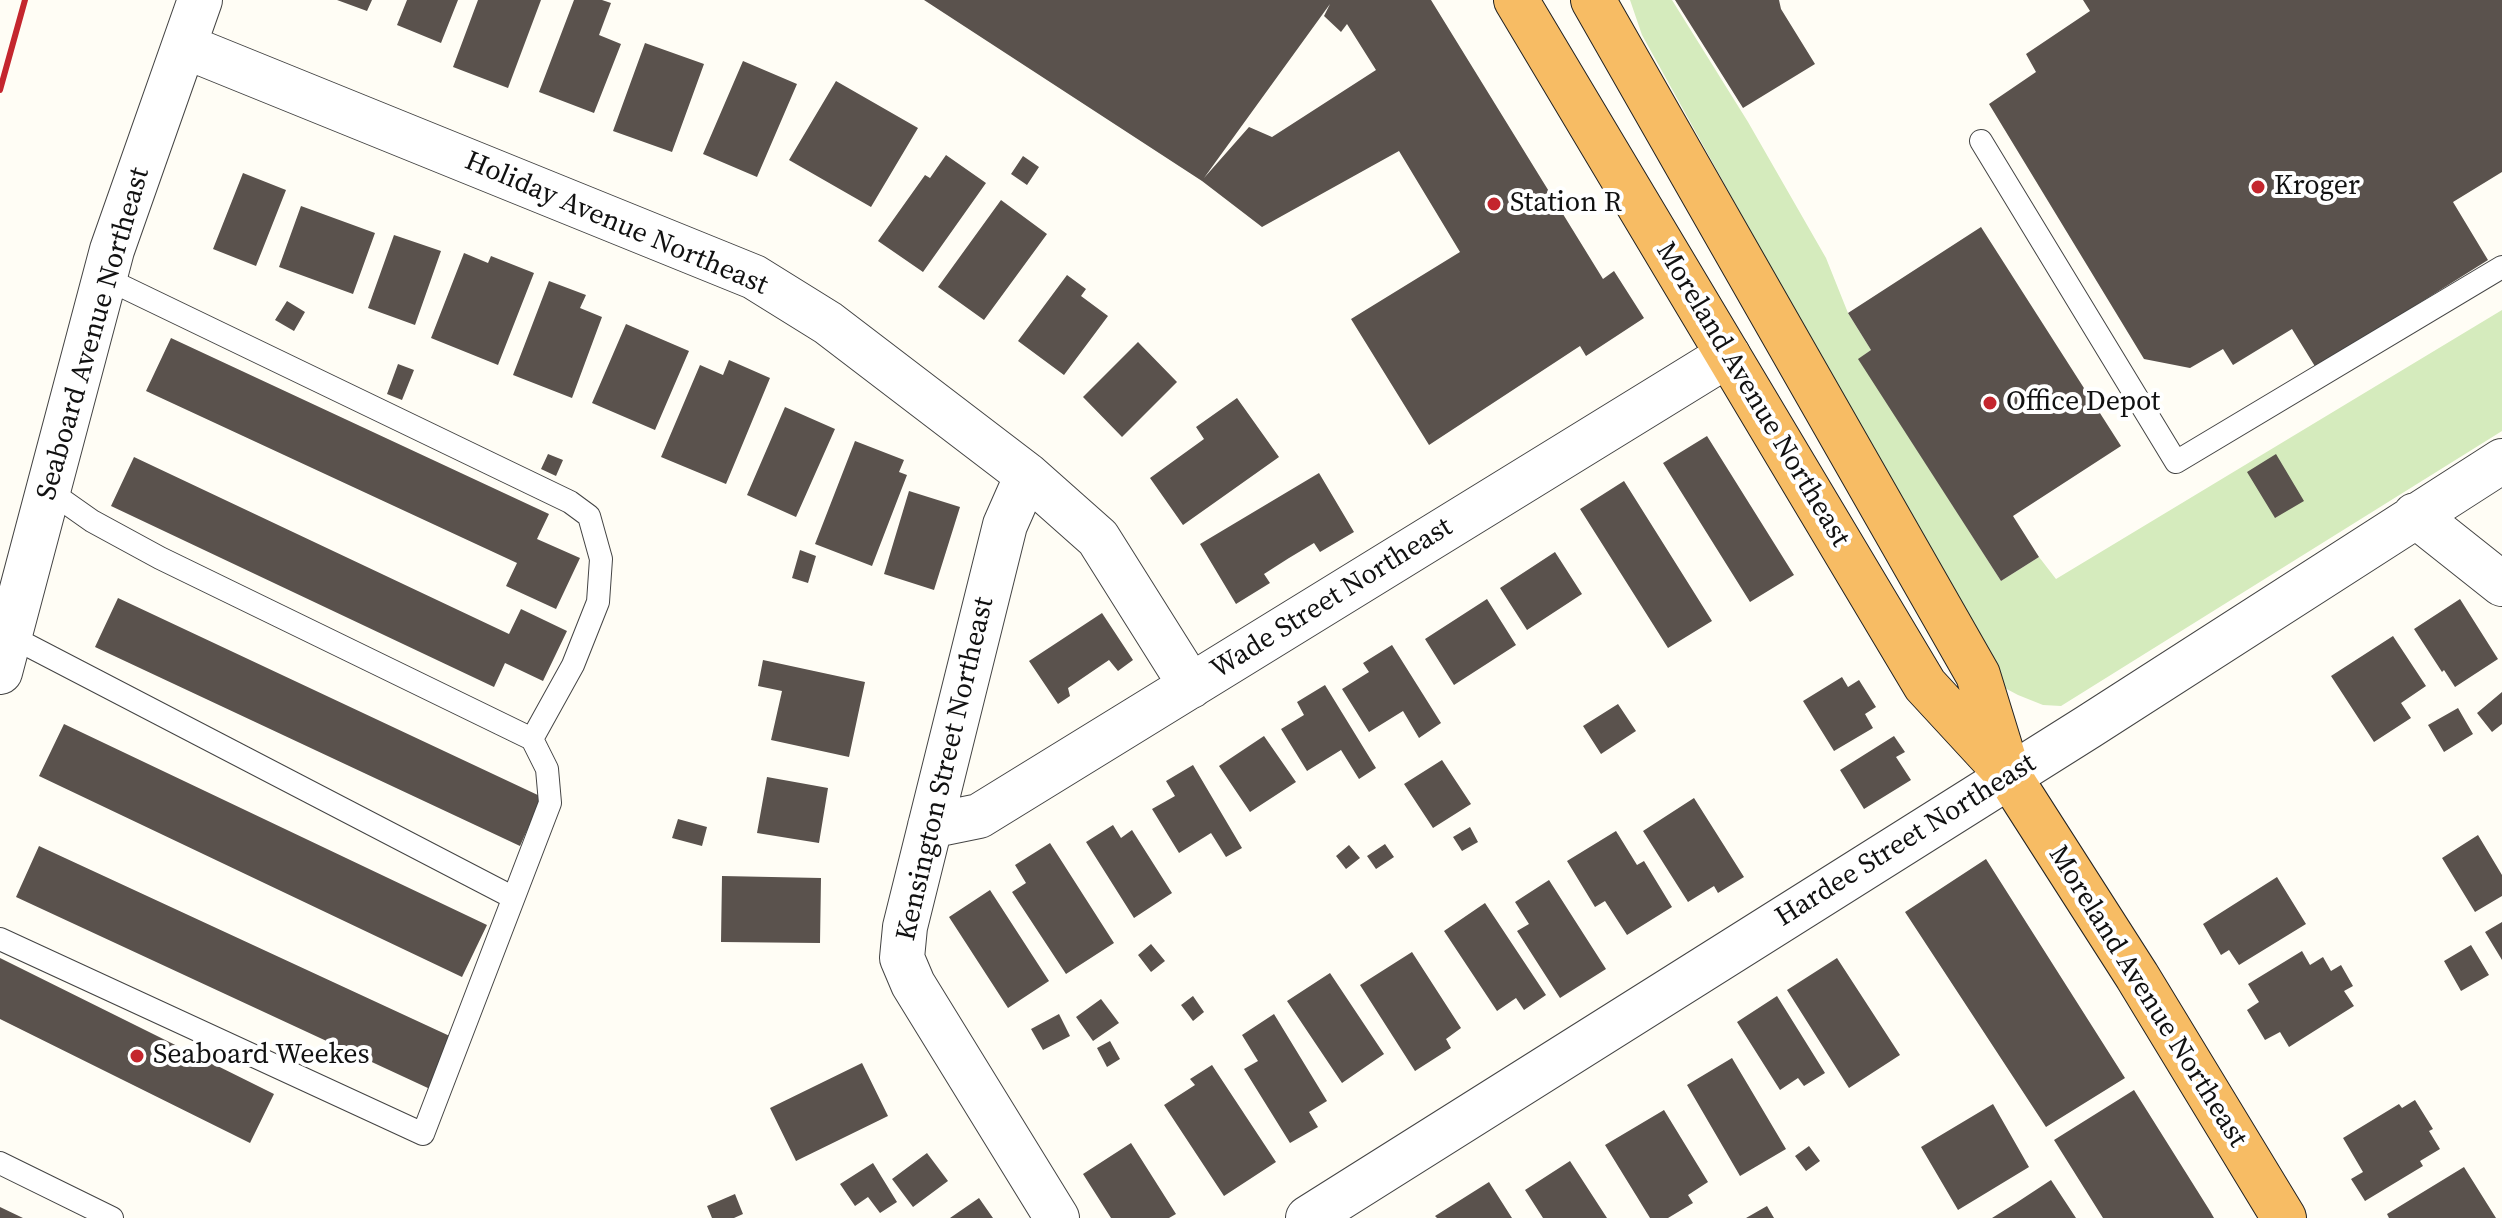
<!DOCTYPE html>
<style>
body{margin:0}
canvas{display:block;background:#fffdf5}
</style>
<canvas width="2502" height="1218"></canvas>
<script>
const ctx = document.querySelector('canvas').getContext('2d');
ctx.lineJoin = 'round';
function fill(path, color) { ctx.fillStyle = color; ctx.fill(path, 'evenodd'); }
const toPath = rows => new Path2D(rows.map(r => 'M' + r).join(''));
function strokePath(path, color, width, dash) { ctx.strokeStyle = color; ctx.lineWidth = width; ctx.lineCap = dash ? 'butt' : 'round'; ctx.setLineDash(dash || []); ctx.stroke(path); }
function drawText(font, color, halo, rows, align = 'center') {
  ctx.font = font + ' "Source Serif 4",serif'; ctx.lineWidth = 8; ctx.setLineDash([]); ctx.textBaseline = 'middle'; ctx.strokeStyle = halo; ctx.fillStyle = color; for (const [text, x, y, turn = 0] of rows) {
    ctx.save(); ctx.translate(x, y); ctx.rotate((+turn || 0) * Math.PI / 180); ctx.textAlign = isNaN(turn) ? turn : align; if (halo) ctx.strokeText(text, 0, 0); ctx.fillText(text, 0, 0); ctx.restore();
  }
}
fill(toPath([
 [1630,0,1672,0,1748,122,1826,258,1848,313,1871,350,1859,359,2001,581,2039,557,2056,579,2502,310,2502,431,2061,706,2043,705,2018,695,2003,687,1642,35]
]), '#d5ebbd');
fill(toPath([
 [337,0,372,0,367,11],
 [407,0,458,0,441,43,397,25],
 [478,0,541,0,508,88,453,67],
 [574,0,602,0,611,3,599,35,621,44,594,113,539,92],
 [924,0,1431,0,1603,279,1614,271,1644,318,1586,356,1580,346,1429,445,1351,319,1460,252,1399,151,1262,227,1202,181],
 [1330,4,1324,16,1341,32,1347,24,1376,70,1272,137,1249,127,1204,178],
 [1675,0,1779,0,1781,9,1815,64,1743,108],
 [2083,0,2502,0,2502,172,2453,202,2488,260,2316,368,2292,329,2233,365,2223,349,2190,368,2144,359,1989,104,2036,72,2026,54,2090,11],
 [645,43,704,64,672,152,613,131],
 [743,61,797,84,757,177,703,154],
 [836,81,918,128,871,207,789,160],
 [946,155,986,183,923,272,878,241,925,175,930,178],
 [1023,156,1039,167,1027,185,1011,174],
 [243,173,286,190,256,266,213,249],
 [1001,200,1047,234,984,320,938,287],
 [301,206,375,233,353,294,279,267],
 [1981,227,2121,446,2013,516,2039,557,2001,581,1858,359,1871,350,1848,313],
 [394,235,441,251,415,325,368,308],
 [464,253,488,263,491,256,534,273,498,365,431,338],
 [1067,275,1086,289,1081,296,1108,316,1064,375,1018,341],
 [549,281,586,295,580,308,602,317,572,398,513,375],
 [287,301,305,312,294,331,275,320],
 [626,324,689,351,655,430,592,403],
 [171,338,549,514,537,539,580,558,556,609,506,586,517,563,146,391],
 [1138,342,1177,382,1122,437,1083,397],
 [729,360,770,378,726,484,661,457,700,365,723,375],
 [398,364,414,370,402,400,387,394],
 [1237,398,1279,457,1183,525,1150,478,1204,439,1196,427],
 [785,407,835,429,796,517,747,495],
 [1707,436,1794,575,1750,602,1663,463],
 [855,441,904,460,899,472,907,475,872,566,815,544],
 [548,454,563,460,556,476,541,469],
 [2276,454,2304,501,2275,518,2247,472],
 [134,457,509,634,521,609,567,631,543,681,505,663,494,687,111,506],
 [1319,473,1354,532,1320,552,1314,543,1289,558,1264,574,1270,583,1236,604,1200,544],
 [1624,481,1712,621,1668,648,1580,509],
 [909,491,960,507,934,590,884,574],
 [800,550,816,556,808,583,792,578],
 [1555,552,1582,594,1527,630,1500,588],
 [118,598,542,797,520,846,95,647],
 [1487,599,1516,645,1454,685,1425,639],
 [2460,599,2498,659,2455,687,2444,670,2442,672,2414,629],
 [1102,613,1133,660,1118,671,1109,660,1068,688,1070,696,1058,704,1029,661],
 [2393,636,2426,686,2401,703,2411,718,2374,742,2331,676],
 [1392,645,1441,723,1419,738,1403,711,1369,732,1342,689,1369,672,1363,663],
 [763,660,865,682,849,757,771,740,782,691,758,686],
 [1842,677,1848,687,1859,680,1876,707,1865,714,1873,728,1834,751,1803,701],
 [1325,685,1376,768,1359,779,1341,750,1307,771,1281,729,1304,715,1297,702],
 [2502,692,2502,724,2492,732,2477,713],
 [1618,704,1636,731,1601,754,1583,726],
 [2458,708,2473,734,2444,752,2428,725],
 [64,724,487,925,462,977,39,776],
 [1264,736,1296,782,1250,812,1219,766],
 [1894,736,1905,752,1896,757,1911,780,1864,809,1840,770],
 [1442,760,1471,804,1433,828,1404,784],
 [1193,765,1242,848,1226,857,1211,833,1179,853,1152,809,1175,796,1166,781],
 [767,777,828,788,819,843,757,833],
 [1694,798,1744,877,1718,893,1714,886,1688,902,1643,831],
 [678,819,707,827,702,846,672,838],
 [1113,825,1121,838,1132,830,1172,893,1134,918,1086,842],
 [1470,827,1478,842,1462,851,1453,837],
 [1616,831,1637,865,1644,861,1672,907,1627,935,1605,901,1595,907,1567,861],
 [2478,835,2502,875,2502,896,2475,912,2442,858],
 [1050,843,1114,943,1066,974,1012,892,1026,883,1015,865],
 [1385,844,1394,857,1376,869,1367,856],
 [1349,845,1360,858,1346,869,1336,856],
 [39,846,454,1038,430,1089,16,897],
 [1986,859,2125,1078,2046,1127,1905,912],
 [722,876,821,878,820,943,721,942],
 [2277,877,2306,924,2239,965,2229,950,2221,955,2203,924],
 [1549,880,1606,969,1560,998,1517,931,1529,924,1515,902],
 [990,890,1049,981,1008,1008,949,917],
 [1485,903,1546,995,1524,1010,1516,998,1497,1011,1444,931],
 [2502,922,2502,960,2485,932],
 [1151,944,1165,961,1151,972,1138,955],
 [2471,945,2489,975,2461,991,2444,961],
 [2302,951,2310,965,2323,957,2331,971,2341,965,2353,986,2344,991,2354,1006,2289,1047,2280,1032,2265,1040,2247,1010,2259,1002,2248,984],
 [1412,952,1461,1028,1446,1039,1451,1048,1415,1071,1360,985],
 [0,958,274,1094,250,1143,0,1019],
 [1837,958,1900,1055,1849,1088,1787,990],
 [1330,973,1384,1054,1342,1083,1287,1001],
 [1193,996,1204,1012,1193,1021,1181,1005],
 [1777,996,1825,1073,1804,1086,1798,1078,1780,1090,1737,1022],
 [1101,999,1119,1023,1093,1041,1076,1017],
 [1059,1014,1070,1036,1043,1050,1031,1029],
 [1274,1014,1327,1101,1309,1112,1318,1127,1290,1143,1244,1069,1258,1061,1242,1035],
 [1110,1041,1120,1059,1107,1067,1097,1048],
 [1732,1058,1786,1149,1740,1176,1687,1085],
 [862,1063,888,1116,796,1161,770,1108],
 [1212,1065,1276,1162,1224,1196,1164,1105,1195,1085,1190,1079],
 [2134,1090,2210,1211,2214,1218,2103,1218,2054,1140],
 [2415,1100,2433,1129,2429,1131,2440,1149,2420,1161,2423,1166,2365,1201,2351,1179,2363,1172,2343,1138,2399,1104,2402,1108],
 [1993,1104,2029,1167,1958,1210,1921,1147],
 [1664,1110,1708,1182,1688,1195,1693,1203,1668,1218,1650,1218,1605,1145],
 [1131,1143,1176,1214,1169,1218,1111,1218,1083,1174],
 [1809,1146,1820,1161,1806,1171,1795,1156],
 [927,1153,948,1181,913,1207,892,1179],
 [1570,1161,1607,1218,1543,1218,1525,1190],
 [873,1163,897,1202,880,1213,868,1197,855,1206,840,1184],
 [2464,1167,2496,1218,2389,1218,2387,1214],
 [2051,1180,2076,1218,1992,1218,2016,1203],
 [1489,1182,1512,1218,1437,1218,1435,1216],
 [735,1194,743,1214,734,1218,712,1218,707,1206],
 [979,1198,993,1218,950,1218],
 [1767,1206,1774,1218,1746,1218],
 [0,1207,23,1218,0,1218]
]), '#5a524d');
const service = toPath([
 [1981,141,2176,462,2502,267],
 [105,278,570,502,589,516,601,559,598,602,573,665,532,739],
 [10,636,512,897],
 [0,939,423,1134,550,803,547,769,532,739,160,558,92,521,48,490],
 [0,1163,112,1218]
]);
const minor = toPath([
 [184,46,754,277,828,323,1027,475,1098,538,1191,686],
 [1027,475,1005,525,905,927,902,958,913,984,1057,1218],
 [2415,515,2502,584],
 [0,672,112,250,200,0],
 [930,826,979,816,1728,355],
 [1308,1218,2088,727,2502,461]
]);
const trunk = toPath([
 [1516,0,1925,685,2009,776,2137,976,2284,1218],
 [1593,0,1978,675,2006,766]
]);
strokePath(service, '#444', 24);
strokePath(minor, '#444', 46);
strokePath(trunk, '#222', 46);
strokePath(service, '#fff', 22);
strokePath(minor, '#fff', 44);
strokePath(trunk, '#f7bc64', 44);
strokePath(toPath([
 [0,90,25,0]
]), '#c4262e', 6);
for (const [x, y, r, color] of [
 [2258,187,8,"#c4262e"],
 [1494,204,8,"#c4262e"],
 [1990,403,8,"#c4262e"],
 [137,1056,8,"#c4262e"]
]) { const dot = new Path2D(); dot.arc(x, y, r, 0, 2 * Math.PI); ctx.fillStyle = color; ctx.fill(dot); strokePath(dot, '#fff', 3); }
drawText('28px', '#111', '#fff', [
 ["Kroger",2274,187],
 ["Station R",1510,204],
 ["Office Depot",2006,403],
 ["Seaboard Weekes",153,1056]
], 'left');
drawText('28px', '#111', '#fff', [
 ["Holiday Avenue Northeast",616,224,23],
 ["Seaboard Avenue Northeast",94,334,-74],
 ["Moreland Avenue Northeast",1752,395,59],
 ["Wade Street Northeast",1332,599,-32],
 ["Kensington Street Northeast",946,769,-77],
 ["Hardee Street Northeast",1906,841,-32],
 ["Moreland Avenue Northeast",2147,997,58]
]);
</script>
